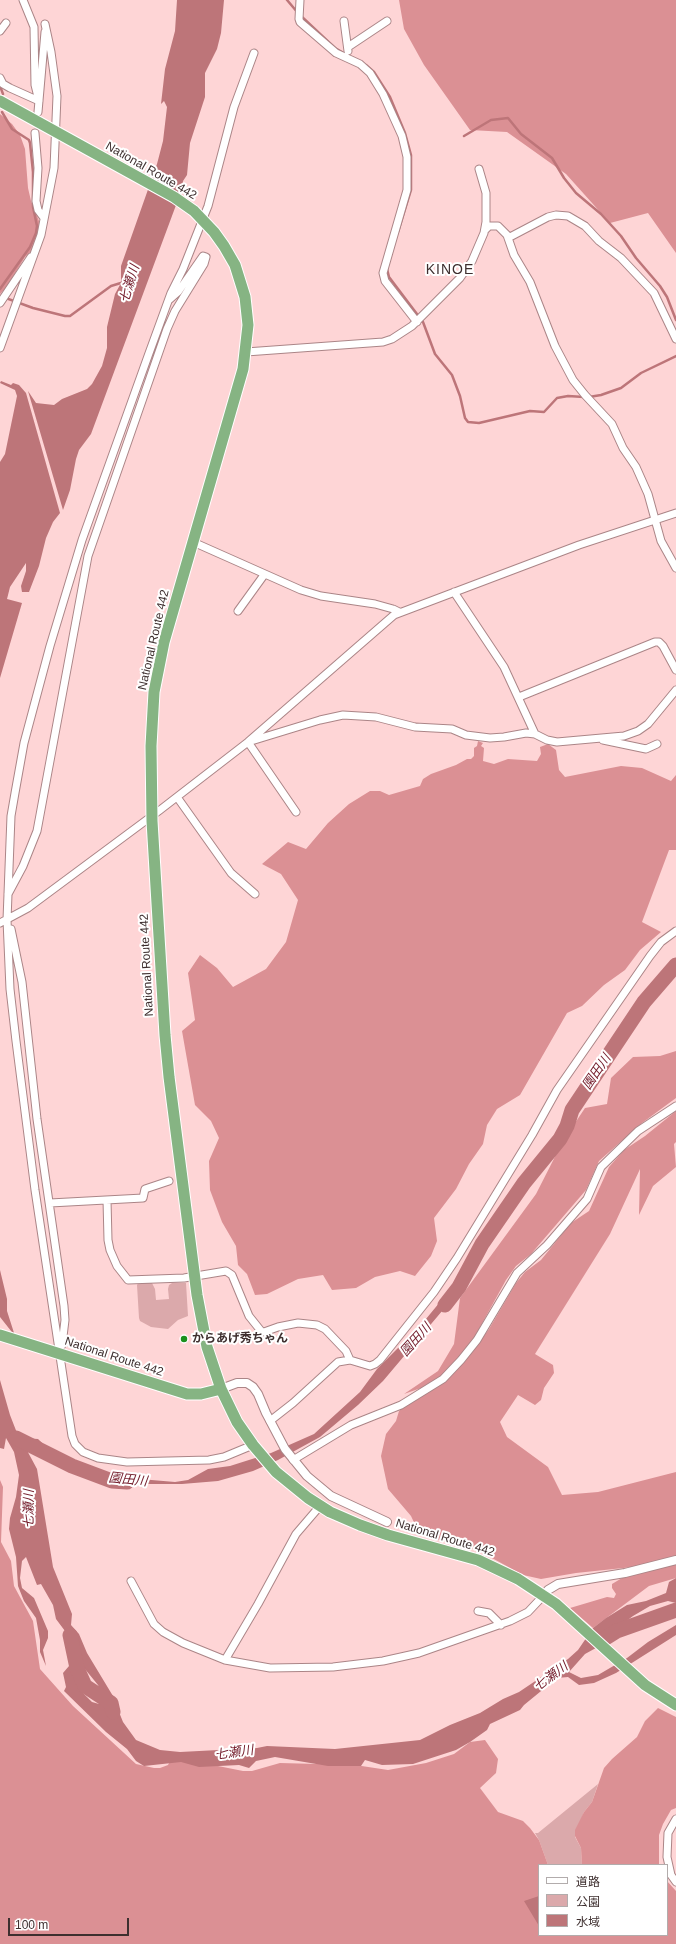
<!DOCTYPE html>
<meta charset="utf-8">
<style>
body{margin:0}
#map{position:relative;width:676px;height:1944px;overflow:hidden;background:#fed5d6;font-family:Arial,"Noto Sans JP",sans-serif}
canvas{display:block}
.legend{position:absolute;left:538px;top:1864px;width:130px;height:72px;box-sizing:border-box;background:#fff;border:1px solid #b2acac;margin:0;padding:5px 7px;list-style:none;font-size:12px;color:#3e2f2f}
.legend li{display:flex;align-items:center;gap:8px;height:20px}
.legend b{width:20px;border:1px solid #b2acac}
.scale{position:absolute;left:8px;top:1918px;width:121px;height:18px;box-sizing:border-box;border:2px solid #3e2f2f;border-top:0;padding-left:5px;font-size:12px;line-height:14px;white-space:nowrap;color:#3e2f2f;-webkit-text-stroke:3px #fff;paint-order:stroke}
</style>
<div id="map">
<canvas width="676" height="1944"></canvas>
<ul class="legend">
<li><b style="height:5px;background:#fff"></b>道路</li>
<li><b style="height:11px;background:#dba9ab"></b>公園</li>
<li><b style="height:11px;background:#bd7579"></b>水域</li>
</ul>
<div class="scale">100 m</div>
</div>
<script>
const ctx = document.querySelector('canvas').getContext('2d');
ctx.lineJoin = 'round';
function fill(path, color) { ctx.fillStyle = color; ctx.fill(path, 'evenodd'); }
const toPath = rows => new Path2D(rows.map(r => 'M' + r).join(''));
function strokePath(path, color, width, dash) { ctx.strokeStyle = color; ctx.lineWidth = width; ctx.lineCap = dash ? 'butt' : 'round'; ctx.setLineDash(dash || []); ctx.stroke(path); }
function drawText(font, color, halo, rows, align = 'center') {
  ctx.font = font + ' Arial,"Noto Sans JP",sans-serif'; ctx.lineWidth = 4; ctx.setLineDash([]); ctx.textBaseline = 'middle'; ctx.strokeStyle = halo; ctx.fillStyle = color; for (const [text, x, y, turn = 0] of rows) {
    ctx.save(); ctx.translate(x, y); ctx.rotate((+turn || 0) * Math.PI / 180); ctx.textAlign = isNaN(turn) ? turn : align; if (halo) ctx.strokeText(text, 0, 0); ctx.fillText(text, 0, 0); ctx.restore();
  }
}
fill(toPath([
 [145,1281,152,1283,155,1289,156,1300,169,1299,168,1289,169,1285,172,1283,186,1283,188,1316,178,1320,168,1329,151,1327,140,1321,139,1318,137,1285,139,1282],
 [598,1784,592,1802,584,1812,575,1837,581,1848,582,1865,548,1865,539,1840,535,1833,538,1833]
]), '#dba9ab');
fill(toPath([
 [399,0,676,0,676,253,648,213,610,223,566,174,507,132,470,130,424,65,404,29],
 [0,114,12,124,20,135,25,149,28,188,31,201,41,226,34,249,25,257,6,288,0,294],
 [478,741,483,743,481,746,484,748,483,761,494,764,508,759,537,761,541,754,540,747,548,744,556,750,559,770,565,777,621,766,642,768,671,781,676,775,676,850,669,850,642,922,661,932,640,950,625,970,604,985,582,1006,567,1013,520,1095,497,1109,487,1125,483,1144,469,1164,456,1189,434,1218,437,1241,431,1256,415,1276,400,1271,375,1277,356,1288,332,1290,323,1275,298,1279,267,1294,255,1295,247,1274,238,1265,236,1246,222,1222,210,1190,209,1161,219,1138,211,1121,195,1105,182,1031,195,1020,188,973,200,955,217,968,233,987,266,969,286,942,298,900,281,874,262,864,288,842,306,849,328,823,349,804,370,791,380,791,389,795,420,786,423,779,431,774,456,765,467,759,471,759,474,756,474,748,477,746],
 [676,1051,676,1098,642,1123,599,1161,586,1190,531,1254,516,1266,506,1280,474,1338,472,1352,489,1329,516,1283,525,1272,541,1260,571,1223,589,1211,609,1167,624,1150,645,1136,676,1111,676,1142,674,1144,676,1167,653,1186,639,1215,640,1169,610,1234,535,1354,553,1365,554,1373,544,1388,541,1400,535,1405,518,1395,500,1422,507,1437,548,1467,562,1495,598,1492,676,1472,676,1578,649,1586,593,1628,570,1608,607,1597,614,1598,616,1594,612,1588,612,1584,642,1566,576,1573,541,1579,523,1575,481,1552,462,1545,426,1537,418,1531,411,1516,388,1489,381,1456,386,1434,396,1421,399,1411,424,1387,404,1394,438,1371,454,1344,460,1298,536,1194,563,1141,585,1108,607,1104,611,1078,633,1057,660,1056],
 [0,1480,3,1487,1,1542,11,1561,14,1586,33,1621,40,1669,73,1706,136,1764,154,1768,160,1768,168,1765,170,1761,178,1758,243,1771,252,1771,280,1763,355,1765,388,1770,426,1763,454,1754,470,1742,485,1740,498,1759,496,1773,480,1788,498,1812,523,1821,530,1828,539,1840,548,1865,539,1865,539,1935,667,1935,667,1881,676,1891,676,1944,0,1944],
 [658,1708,676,1717,676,1808,671,1810,663,1824,659,1835,659,1865,582,1865,581,1848,575,1836,575,1830,584,1812,592,1802,604,1768,612,1759,637,1737,645,1721]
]), '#db9094');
fill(toPath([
 [177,0,224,0,221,33,217,49,205,73,205,97,190,143,187,175,183,181,182,189,91,434,79,450,76,459,70,490,63,510,28,391,36,403,54,405,62,399,87,389,92,384,102,366,107,348,107,327,115,294,121,283,121,266,157,164,163,141,167,107,164,101,161,104,165,69,175,31],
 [1,381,11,385,13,383,19,385,26,393,60,513,53,522,46,538,39,566,29,592,22,592,21,586,26,571,26,563,10,587,7,599,22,603,0,678,0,462,5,454,17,396,15,390,0,383],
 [482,1244,471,1267,448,1304,383,1381,358,1405,320,1437,278,1460,253,1471,218,1481,182,1484,123,1484,110,1481,102,1474,68,1469,61,1466,48,1452,36,1444,23,1443,37,1469,53,1567,72,1614,71,1625,79,1634,87,1653,119,1706,119,1712,123,1722,136,1740,160,1750,180,1752,257,1748,267,1746,335,1749,420,1740,450,1725,480,1713,503,1699,519,1692,568,1659,578,1650,593,1628,606,1618,627,1605,646,1601,666,1593,669,1582,676,1578,676,1603,668,1601,650,1606,633,1616,621,1625,618,1632,605,1643,585,1654,569,1672,581,1678,598,1675,627,1658,648,1642,676,1625,676,1635,616,1673,594,1683,579,1685,568,1677,557,1678,524,1705,520,1710,490,1724,487,1730,470,1742,456,1750,413,1764,382,1765,365,1760,361,1766,328,1766,275,1757,256,1761,249,1768,239,1765,199,1767,181,1762,144,1766,136,1761,127,1749,106,1732,64,1691,66,1687,63,1673,69,1666,73,1668,74,1677,82,1692,92,1702,99,1704,103,1696,98,1685,80,1663,72,1649,65,1631,56,1619,53,1605,41,1584,37,1585,26,1557,22,1561,20,1578,22,1588,34,1598,48,1631,48,1638,43,1650,46,1666,40,1652,40,1640,36,1618,24,1601,18,1586,16,1557,9,1529,10,1518,16,1497,19,1475,14,1452,6,1438,4,1449,0,1448,0,1451,0,1380,10,1415,17,1433,23,1438,38,1439,56,1456,68,1463,128,1478,175,1482,188,1480,208,1469,230,1466,271,1453,314,1434,360,1392,377,1369,421,1325,468,1268],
 [0,1270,7,1299,7,1311,15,1336,0,1317],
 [539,1896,539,1926,524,1901]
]), '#bd7579');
strokePath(toPath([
 [287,0,298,13],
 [301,16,335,48,342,52],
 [366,65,374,72,390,97,405,133,411,155,411,190,398,232],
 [0,86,3,94],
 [464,136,491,120,508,118,521,134,552,158,564,178,576,193,601,214,621,236,636,258,660,286,667,297,676,320],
 [387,269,389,277,423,322,435,354,452,375,460,396,465,418,468,422,479,423,530,411,544,412,557,398,568,396,584,397],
 [0,289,30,247,36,233,37,226,33,207,33,172,30,143,29,140,12,129,2,112],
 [0,296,33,308,65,316,70,316,111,286,124,282],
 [589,397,601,395,621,388,641,373,676,356]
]), '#bd7579', 2.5);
strokePath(toPath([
 [445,1305,459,1287,482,1244,524,1183,560,1139,567,1126,572,1110,644,1002,676,965],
 [16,1438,72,1466,112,1481,127,1482],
 [70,1635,77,1668,85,1686,111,1703,113,1712],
 [601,1641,617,1631,676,1610]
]), '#bd7579', 15);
const minor = toPath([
 [23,0,34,27,35,85,39,101],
 [300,0,299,19,300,22,336,53,360,64,370,73,383,94,402,136,407,157,407,190,383,273,385,281,417,322],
 [344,21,348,51],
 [0,31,6,23],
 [348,47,387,21],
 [0,78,3,84,10,88,39,101],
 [38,112,45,32],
 [35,133,38,168,36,201,38,210,44,218],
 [485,230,489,226,498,226,507,235,514,255,530,282,555,346,573,380,585,395,612,424,623,448,636,467,648,494,661,541,676,568],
 [508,238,548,217,556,215,568,216,585,226,599,241,621,258,654,293,676,339],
 [0,303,31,257],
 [0,348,41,235,54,168,57,96,51,52,45,24],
 [246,352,383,342,392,339,412,326,460,278,472,261,484,233,486,222,486,193,479,169],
 [193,542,301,590,321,596,375,604,393,609,399,612],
 [454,592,504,667,535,734],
 [238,611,264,575],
 [519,697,655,642,659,642,663,646,676,670],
 [603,740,646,749,657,744],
 [177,797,231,873,255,894],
 [296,812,248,742,320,720,343,715,376,717,415,727,452,729,466,735,490,738,504,737,526,733,535,734,547,740,557,742,624,736,638,731,648,724,676,690],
 [8,894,23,866,37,831,88,556,167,329,175,311,204,264,206,257,203,256,178,292,169,300],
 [0,923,28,908,160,810,248,742,394,615,579,545,676,513],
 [11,929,22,982,37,1119,64,1306,65,1320,62,1345],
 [107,1200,108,1240,110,1250,117,1266,128,1280,184,1278,226,1271,232,1275,249,1316,261,1331,264,1332,278,1327,298,1323,317,1325,325,1329,346,1351,350,1360],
 [50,1203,143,1198,145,1189,169,1181],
 [270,1421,293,1403,338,1362,350,1360,370,1366,375,1364,380,1360,434,1292,457,1258,532,1135,557,1090,650,956,661,942,676,931],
 [253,1445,224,1457,209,1460,127,1462,98,1458,83,1452,75,1444,72,1436,35,1190,16,1041,10,989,7,920,11,816,15,793,24,743,50,646,82,540,148,356,171,293,183,269,208,206,234,107,254,53],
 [293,1460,351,1425,401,1405,443,1379,461,1360,477,1340,517,1273,547,1245,587,1199,601,1167,638,1131,676,1106],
 [131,1581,154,1624,163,1632,183,1643,225,1660,270,1668,333,1667,383,1661,419,1653,510,1621,528,1612,544,1595],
 [478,1611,489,1613,501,1625],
 [225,1660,258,1604,296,1534,320,1506],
 [676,1819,668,1833,667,1857,671,1875,676,1882]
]);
const tertiary = toPath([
 [221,1389,237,1383,247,1383,253,1387,258,1394,266,1413,285,1449,307,1476,331,1496,387,1522],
 [544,1595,548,1590,558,1584,625,1573,676,1560]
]);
const trunk = toPath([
 [0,101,174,197,194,211,214,232,224,246,235,265,245,297,248,325,243,369,164,642,154,692,151,746,152,821,165,1035,169,1077,197,1295,207,1347,221,1389,237,1422,253,1445,276,1472,308,1498,330,1512,360,1525,388,1535,478,1560,518,1579,556,1604,645,1685,676,1705],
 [0,1335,187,1394,201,1394,221,1389]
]);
strokePath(minor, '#ab8587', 9);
strokePath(tertiary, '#ab8587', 10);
strokePath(trunk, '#fff', 13);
strokePath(minor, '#fff', 7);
strokePath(tertiary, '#fff', 8);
strokePath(trunk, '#86b483', 11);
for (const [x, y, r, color] of [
 [184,1339,4,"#1a901d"]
]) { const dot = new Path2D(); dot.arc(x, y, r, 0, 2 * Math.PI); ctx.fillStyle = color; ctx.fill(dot); strokePath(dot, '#fff', 1.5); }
drawText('12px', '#3e2f2f', '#fff', [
 ["National Route 442",151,171,30],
 ["National Route 442",154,640,-77],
 ["National Route 442",147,965,-93],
 ["National Route 442",114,1357,18],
 ["National Route 442",445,1538,17]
]);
drawText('bold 12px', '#3e2f2f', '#fff', [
 ["からあげ秀ちゃん",192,1339]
], 'left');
drawText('italic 13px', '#721a29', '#fff', [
 ["七瀬川",130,284,-73],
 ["園田川",597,1072,-56],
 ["園田川",416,1340,-48],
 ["園田川",128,1480,6],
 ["七瀬川",29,1509,-90],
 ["七瀬川",551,1677,-37],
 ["七瀬川",234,1753,-8]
]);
ctx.letterSpacing = '1px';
drawText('14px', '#3e2f2f', '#fff', [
 ["KINOE",450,270]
]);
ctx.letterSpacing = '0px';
</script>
